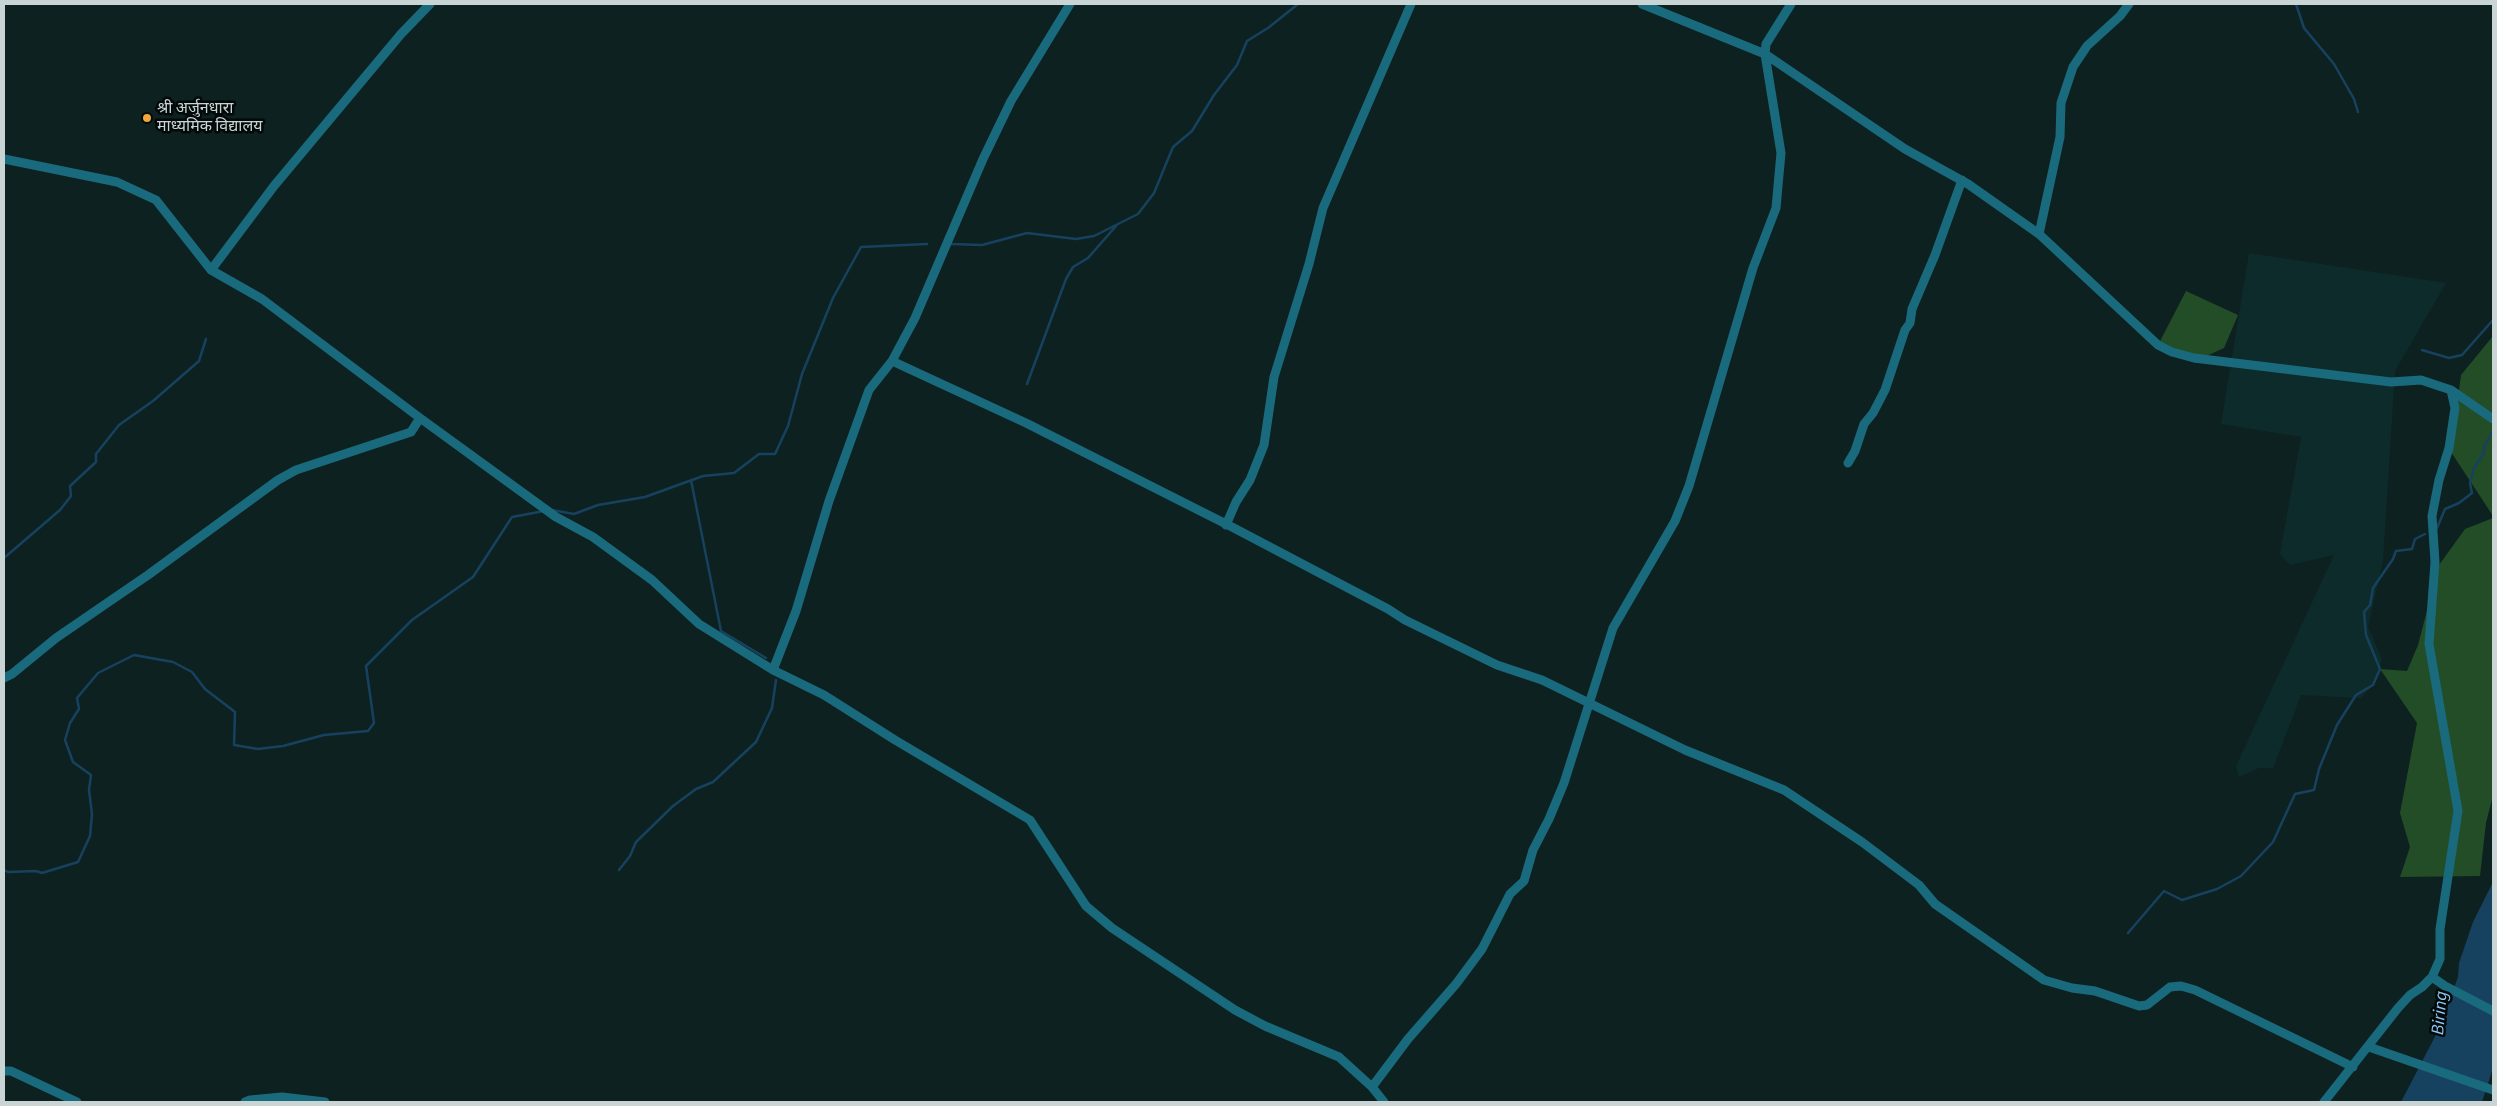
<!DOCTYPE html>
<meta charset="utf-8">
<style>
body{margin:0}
#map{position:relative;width:2497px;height:1106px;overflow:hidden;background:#0d2120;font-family:"Source Sans 3",sans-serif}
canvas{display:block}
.frame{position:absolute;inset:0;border:5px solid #c9d5d4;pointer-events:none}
</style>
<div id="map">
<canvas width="2497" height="1106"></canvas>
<div class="frame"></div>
</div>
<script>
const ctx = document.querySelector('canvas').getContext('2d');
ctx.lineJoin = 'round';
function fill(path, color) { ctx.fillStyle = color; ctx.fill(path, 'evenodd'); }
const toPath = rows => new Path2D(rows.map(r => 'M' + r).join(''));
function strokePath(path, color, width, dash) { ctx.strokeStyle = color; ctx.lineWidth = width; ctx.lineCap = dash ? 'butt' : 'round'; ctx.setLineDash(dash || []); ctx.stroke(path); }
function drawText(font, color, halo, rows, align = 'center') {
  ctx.font = font + ' "Source Sans 3","Noto Sans Devanagari",sans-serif'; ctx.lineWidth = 5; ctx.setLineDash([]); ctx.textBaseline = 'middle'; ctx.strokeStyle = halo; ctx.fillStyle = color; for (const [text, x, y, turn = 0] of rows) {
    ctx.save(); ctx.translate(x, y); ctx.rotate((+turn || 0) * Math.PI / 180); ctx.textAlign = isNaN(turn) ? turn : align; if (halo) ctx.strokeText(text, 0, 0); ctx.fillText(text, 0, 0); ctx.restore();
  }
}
fill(toPath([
 [2249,253,2446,283,2395,371,2383,561,2368,627,2382,659,2373,685,2361,698,2301,695,2273,768,2259,768,2239,777,2236,766,2334,555,2290,565,2280,554,2301,437,2221,424]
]), '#0e2b2b');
fill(toPath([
 [2186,291,2238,315,2224,348,2202,358,2158,345],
 [2493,336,2493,516,2451,452,2461,375],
 [2493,518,2493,795,2486,823,2480,876,2400,877,2410,847,2400,813,2417,723,2380,669,2407,671,2418,645,2439,565,2465,529]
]), '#224d26');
fill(toPath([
 [2493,882,2493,1068,2482,1102,2401,1102,2441,1025,2458,977,2459,963,2473,922]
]), '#17425f');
strokePath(toPath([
 [2296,4,2304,28,2334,64,2354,99,2358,112],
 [950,244,982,245,1027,233,1076,239,1094,236,1138,214,1154,193,1173,147,1192,131,1214,95,1237,65,1247,41,1268,28,1298,4],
 [2422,350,2449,358,2462,355,2493,320],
 [1027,384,1066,279,1073,267,1088,258,1116,226],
 [691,480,721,631,766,658],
 [552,510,574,514,598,505,645,497,703,476,734,473,759,454,775,454,788,426,802,374,833,298,861,247,927,244],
 [2437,528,2445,509,2459,503,2472,493,2470,483,2474,468,2484,453,2484,447,2493,431],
 [4,558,60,510,71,496,70,486,96,462,96,454,119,425,153,401,199,361,206,339],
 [4,870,8,872,36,871,42,873,78,862,90,836,92,814,89,790,91,775,73,762,65,740,70,723,79,709,77,698,98,673,134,655,173,662,192,672,205,689,235,712,234,745,258,749,283,746,324,735,368,731,374,723,366,666,412,620,473,577,512,517,544,511],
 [619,870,630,856,636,842,673,806,696,789,713,782,756,742,772,708,776,680],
 [2128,933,2164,891,2182,900,2217,889,2241,876,2273,842,2295,794,2314,790,2319,769,2337,725,2356,695,2373,685,2380,669,2366,635,2364,612,2370,605,2373,588,2393,559,2396,551,2412,549,2415,539,2425,534]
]), '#17425f', 2.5);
strokePath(toPath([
 [1642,4,1765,54,1766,44,1791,4],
 [4,159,117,182,156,200,211,270,262,299,420,418,556,517,593,537,652,580,699,624,773,670,824,695,895,740,1030,820,1086,906,1112,928,1235,1010,1265,1026,1339,1057,1372,1087],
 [2039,234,2060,137,2061,103,2073,67,2087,46,2120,16,2129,4],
 [211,270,274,186,401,34,430,4],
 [892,361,1026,423,1232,527,1388,609,1405,620,1497,665,1542,680,1685,750,1784,790,1862,842,1919,885,1935,904,2044,980,2072,988,2095,991,2139,1006,2147,1005,2170,987,2181,986,2195,990,2353,1067],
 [2451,390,2493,419],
 [1848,463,1855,451,1864,424,1873,413,1885,390,1905,330,1910,323,1912,309,1935,255,1962,180],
 [1226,525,1236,502,1250,480,1264,445,1274,377,1309,264,1323,208,1411,4],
 [773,670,796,611,829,501,869,390,892,361,915,318,983,159,1011,101,1070,4],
 [4,678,12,674,56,638,148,575,278,480,296,470,411,432,420,418],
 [2432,977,2445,986,2493,1011],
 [2369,1047,2493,1090],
 [4,1071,11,1071,77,1102],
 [245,1102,250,1100,282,1097,325,1102],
 [1384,1102,1372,1087,1408,1039,1456,984,1482,949,1510,894,1524,881,1533,850,1549,819,1564,783,1613,628,1675,521,1689,486,1753,268,1776,208,1781,153,1765,54,1905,149,1968,184,2039,234,2158,345,2172,352,2194,358,2391,382,2421,380,2451,390,2455,408,2449,448,2439,480,2432,516,2435,562,2429,644,2458,811,2440,929,2440,959,2432,977,2422,987,2410,995,2398,1008,2324,1102]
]), '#1a6a7d', 9);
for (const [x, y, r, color] of [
 [147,118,5,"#efa73d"]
]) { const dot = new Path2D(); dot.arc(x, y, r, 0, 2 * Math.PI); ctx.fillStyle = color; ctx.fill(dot); strokePath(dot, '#030909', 2); }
drawText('16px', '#c9d5d4', '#030909', [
 ["श्री अर्जुनधारा",157,109],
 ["माध्यमिक विद्यालय",157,127]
], 'left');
drawText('italic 18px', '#8cc6f3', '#030909', [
 ["Biring",2441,1013,-85]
]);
</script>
